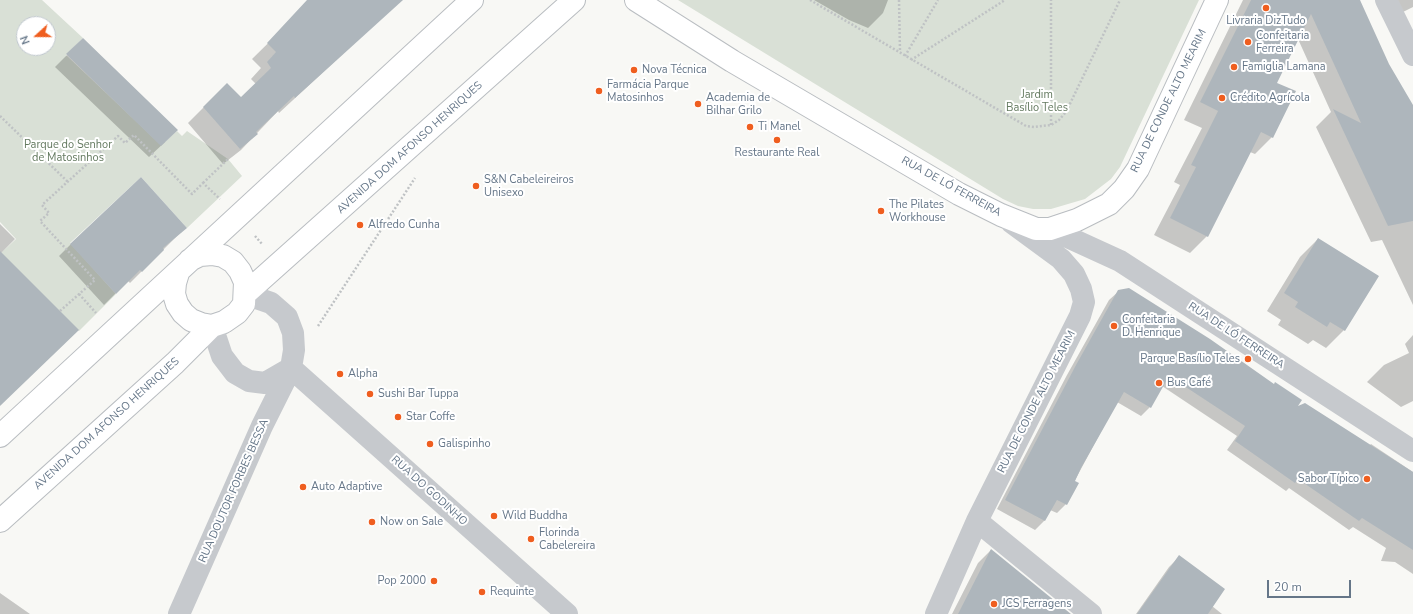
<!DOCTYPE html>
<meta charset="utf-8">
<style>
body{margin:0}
#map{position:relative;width:1413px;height:614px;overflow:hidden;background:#f8f8f5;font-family:"Nunito Sans",sans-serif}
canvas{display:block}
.north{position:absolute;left:16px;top:16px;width:40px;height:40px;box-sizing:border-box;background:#fff;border:1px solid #c1c8cf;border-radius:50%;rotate:249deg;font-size:11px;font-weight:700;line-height:16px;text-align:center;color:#657688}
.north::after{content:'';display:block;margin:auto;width:14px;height:18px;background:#ef5e1f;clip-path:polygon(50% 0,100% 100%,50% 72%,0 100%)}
.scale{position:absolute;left:1267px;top:580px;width:84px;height:18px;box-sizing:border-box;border:2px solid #657688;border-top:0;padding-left:5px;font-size:12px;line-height:14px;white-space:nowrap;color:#657688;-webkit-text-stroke:3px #fff;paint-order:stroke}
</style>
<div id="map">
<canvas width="1413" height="614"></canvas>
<div class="north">N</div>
<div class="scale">20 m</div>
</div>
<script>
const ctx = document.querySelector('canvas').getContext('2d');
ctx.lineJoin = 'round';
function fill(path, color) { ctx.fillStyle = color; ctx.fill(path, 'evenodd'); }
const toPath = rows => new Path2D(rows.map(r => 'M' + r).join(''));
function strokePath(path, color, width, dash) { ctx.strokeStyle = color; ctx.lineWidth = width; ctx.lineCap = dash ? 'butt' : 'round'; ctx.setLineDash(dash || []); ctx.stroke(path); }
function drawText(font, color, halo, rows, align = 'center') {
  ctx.font = font + ' "Nunito Sans",sans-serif'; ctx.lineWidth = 4; ctx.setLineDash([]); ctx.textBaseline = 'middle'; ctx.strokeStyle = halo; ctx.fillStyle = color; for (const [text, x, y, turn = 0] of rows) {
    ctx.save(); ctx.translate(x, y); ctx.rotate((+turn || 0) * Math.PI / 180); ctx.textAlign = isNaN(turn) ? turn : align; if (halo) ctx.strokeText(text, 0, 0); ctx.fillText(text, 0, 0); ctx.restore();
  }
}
fill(toPath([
 [0,0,42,0,83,38,66,55,161,145,177,131,182,136,187,131,228,159,242,176,187,228,141,177,70,243,116,294,79,331,1,253,16,239,0,222],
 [24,24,48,24,48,48,24,48],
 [678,0,1199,0,1120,167,1111,179,1085,199,1051,209,1033,209,1018,206,1003,199]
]), '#d9e0d6');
fill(toPath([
 [312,0,401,0,279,113,278,111,241,150,223,164,188,123,227,84,241,98,256,84,251,79,261,68,252,59],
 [814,0,888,0,883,13,868,28,849,20],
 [1243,0,1359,0,1388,64,1413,107,1413,305,1382,240,1371,242,1316,127,1331,112,1298,39,1276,83,1272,137,1255,154,1250,152,1207,236,1190,253,1154,235,1180,185,1174,182,1202,128,1184,120],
 [1395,0,1413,0,1413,7,1401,13],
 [83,39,165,142,149,157,55,67],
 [0,224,15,239,1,253,0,405],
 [185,228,130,283,128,281,104,305,59,256,71,244],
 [1318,239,1344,330,1326,348,1313,340,1308,344,1278,325,1281,320,1267,311,1300,257],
 [1119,291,1295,409,1369,446,1371,444,1413,472,1413,574,1395,562,1381,561,1386,548,1353,527,1349,530,1289,488,1286,491,1227,450,1237,436,1162,386,1150,407,1141,416,1117,402,1074,482,1066,504,1057,513,1050,510,1044,521,1035,530,997,509,1067,375,1109,300],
 [1413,335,1413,401,1401,407,1367,382,1384,365,1409,353,1405,344],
 [991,550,1070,614,952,614,978,563],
 [1179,557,1212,606,1222,614,1136,614,1169,567],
 [0,593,30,614,0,614]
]), '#0003');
fill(toPath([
 [307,0,403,0,295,98,294,96,256,132,258,134,240,149,203,107,227,83,241,97,271,68,267,62,276,52,267,43],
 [1251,0,1360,0,1389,64,1413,105,1413,221,1388,226,1333,109,1361,123,1311,14,1277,83,1296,91,1273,138,1261,132,1208,237,1170,218,1196,167,1191,165,1218,111,1200,102],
 [83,38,178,130,161,146,66,54],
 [141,177,187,228,163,248,164,250,142,272,140,270,116,294,70,244],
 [1318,238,1379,276,1345,331,1330,322,1327,327,1295,307,1298,302,1284,293],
 [0,251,79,330,0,406],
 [1129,288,1210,339,1274,384,1275,382,1302,400,1298,406,1305,403,1413,472,1413,550,1362,518,1359,521,1298,479,1295,483,1235,441,1245,426,1169,376,1151,408,1124,392,1081,468,1075,481,1079,483,1067,505,1057,500,1045,521,1005,500,1076,365,1118,290],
 [991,549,1071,614,958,614],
 [1179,555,1225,589,1208,614,1137,614]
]), '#aeb6bc');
const major = toPath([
 [636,0,732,61,959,194,1001,215,1036,229,1050,229,1077,220,1109,204,1124,189,1138,169,1217,0],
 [178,273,175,283,174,294,177,304,183,313,191,320,201,324,212,326,224,322,237,313,244,304,245,282,240,271,233,262,223,256,212,254,200,255,190,260],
 [245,294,574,0],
 [0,436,472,0],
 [0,521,175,363,212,326]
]);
strokePath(major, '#b9bdc1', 24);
strokePath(toPath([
 [810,0,1026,126,1034,127,1051,125,1059,120,1066,112,1120,0],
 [899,0,900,52],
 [905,56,938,0],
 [911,60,1005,0],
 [0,116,68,182],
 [1051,125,1051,0],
 [203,183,228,159],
 [255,236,262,244],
 [79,294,96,313],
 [60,311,95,280,40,221,49,213,42,205,118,136,125,143,134,135,192,194,203,183,220,199],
 [318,326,415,178]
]), '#bfc2c4', 2.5, [2, 2]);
strokePath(toPath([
 [1386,0,1413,55],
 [1050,229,1120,261,1413,451],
 [212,326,222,356,235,373,249,381,265,383,291,368],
 [291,368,567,614],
 [977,521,1091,614],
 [179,614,262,426,291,368,294,350,293,333,287,317,271,303,245,294],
 [936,614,977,521,1080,316,1084,302,1081,289,1074,274,1061,259,1012,223]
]), '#c6c9cd', 22);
strokePath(major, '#fff', 22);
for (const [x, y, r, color] of [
 [1266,8,4,"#ef5e1f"],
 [1248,42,4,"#ef5e1f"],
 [1234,67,4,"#ef5e1f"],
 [634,70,4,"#ef5e1f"],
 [599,91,4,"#ef5e1f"],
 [1222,98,4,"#ef5e1f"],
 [698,104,4,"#ef5e1f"],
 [750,127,4,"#ef5e1f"],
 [777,140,4,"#ef5e1f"],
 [476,186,4,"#ef5e1f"],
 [881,211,4,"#ef5e1f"],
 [360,225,4,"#ef5e1f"],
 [1114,326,4,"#ef5e1f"],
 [1248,359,4,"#ef5e1f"],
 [340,374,4,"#ef5e1f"],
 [1159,383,4,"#ef5e1f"],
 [370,394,4,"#ef5e1f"],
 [398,417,4,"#ef5e1f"],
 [430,444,4,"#ef5e1f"],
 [1367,479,4,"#ef5e1f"],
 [303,487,4,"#ef5e1f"],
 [494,516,4,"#ef5e1f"],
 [372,522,4,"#ef5e1f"],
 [531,539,4,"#ef5e1f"],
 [434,581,4,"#ef5e1f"],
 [482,592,4,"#ef5e1f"],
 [994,604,4,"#ef5e1f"]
]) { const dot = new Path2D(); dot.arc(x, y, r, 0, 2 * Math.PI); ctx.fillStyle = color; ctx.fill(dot); strokePath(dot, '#fff', 1.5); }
drawText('11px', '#657688', '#fff', [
 ["Livraria DizTudo",1266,21,"center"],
 ["Confeitaria",1256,36],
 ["Ferreira",1256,49],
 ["Famiglia Lamana",1242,67],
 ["Nova Técnica",642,70],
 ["Farmácia Parque",607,85],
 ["Matosinhos",607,98],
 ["Academia de",706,98],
 ["Bilhar Grilo",706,111],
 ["Crédito Agrícola",1230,98],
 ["Ti Manel",758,127],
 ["Restaurante Real",777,153,"center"],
 ["S&N Cabeleireiros",484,180],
 ["Unisexo",484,193],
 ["The Pilates",889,205],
 ["Workhouse",889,218],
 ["Alfredo Cunha",368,225],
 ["Confeitaria",1122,320],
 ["D. Henrique",1122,333],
 ["Parque Basílio Teles",1240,359,"right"],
 ["Alpha",348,374],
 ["Bus Café",1167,383],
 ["Sushi Bar Tuppa",378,394],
 ["Star Coffe",406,417],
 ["Galispinho",438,444],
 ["Sabor Típico",1359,479,"right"],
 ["Auto Adaptive",311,487],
 ["Wild Buddha",502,516],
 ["Now on Sale",380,522],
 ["Florinda",539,533],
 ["Cabelereira",539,546],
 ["Pop 2000",426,581,"right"],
 ["Requinte",490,592],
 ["JCS Ferragens",1002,604]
], 'left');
drawText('11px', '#647a60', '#fff', [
 ["Jardim",1037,95],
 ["Basílio Teles",1037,108],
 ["Parque do Senhor",68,145],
 ["de Matosinhos",68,158]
]);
drawText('11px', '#657688', '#fff', [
 ["RUA DE CONDE ALTO MEARIM",1169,101,-64],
 ["AVENIDA DOM AFONSO HENRIQUES",410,148,-42],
 ["RUA DE LÓ FERREIRA",951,187,29],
 ["RUA DE LÓ FERREIRA",1236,336,33],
 ["RUA DE CONDE ALTO MEARIM",1037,402,-63],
 ["AVENIDA DOM AFONSO HENRIQUES",107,424,-42],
 ["RUA DOUTOR FORBES BESSA",234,491,-66],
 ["RUA DO GODINHO",429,491,42]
]);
</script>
